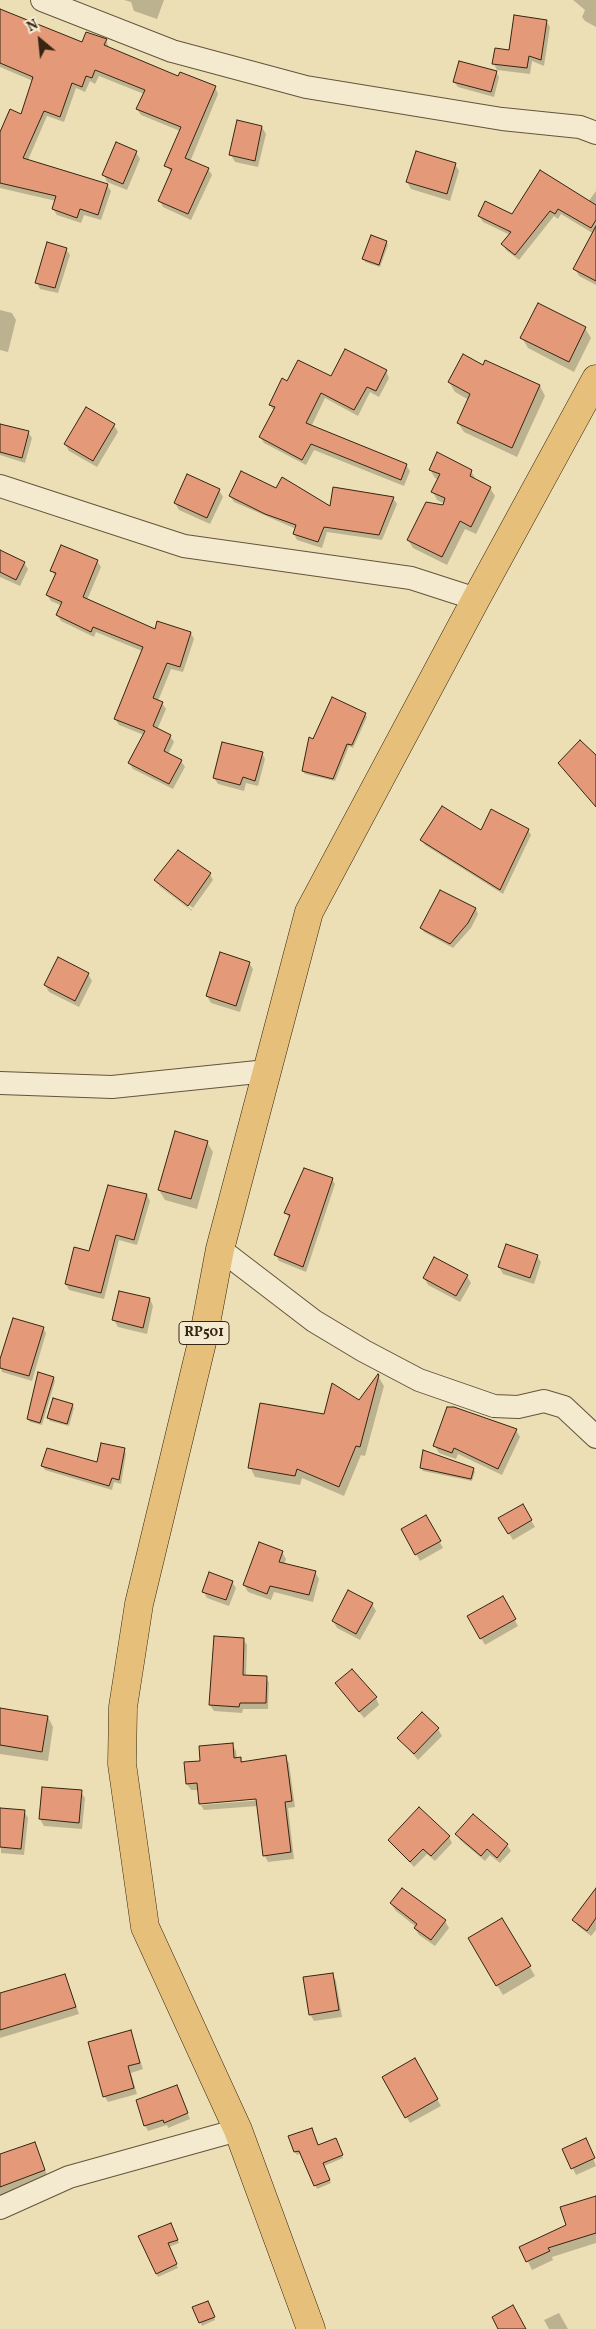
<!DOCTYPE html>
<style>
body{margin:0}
#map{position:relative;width:596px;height:2329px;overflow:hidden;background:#eddfb5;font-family:Vollkorn,serif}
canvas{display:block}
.north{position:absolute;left:15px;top:15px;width:50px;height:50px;-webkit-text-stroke:4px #f3eacf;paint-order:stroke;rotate:332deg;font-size:14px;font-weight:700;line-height:20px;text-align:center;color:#362512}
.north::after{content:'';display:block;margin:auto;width:18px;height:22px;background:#362512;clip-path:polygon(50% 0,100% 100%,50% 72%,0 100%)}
</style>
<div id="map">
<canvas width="596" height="2329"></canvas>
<div class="north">N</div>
</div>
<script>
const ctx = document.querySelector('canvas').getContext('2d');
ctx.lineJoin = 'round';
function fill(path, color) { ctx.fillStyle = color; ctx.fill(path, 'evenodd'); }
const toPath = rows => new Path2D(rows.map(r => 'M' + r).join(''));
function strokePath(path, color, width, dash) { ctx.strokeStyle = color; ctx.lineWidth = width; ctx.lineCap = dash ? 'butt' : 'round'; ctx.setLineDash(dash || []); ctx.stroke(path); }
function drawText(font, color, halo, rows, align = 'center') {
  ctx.font = font + ' Vollkorn,serif'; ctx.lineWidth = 4; ctx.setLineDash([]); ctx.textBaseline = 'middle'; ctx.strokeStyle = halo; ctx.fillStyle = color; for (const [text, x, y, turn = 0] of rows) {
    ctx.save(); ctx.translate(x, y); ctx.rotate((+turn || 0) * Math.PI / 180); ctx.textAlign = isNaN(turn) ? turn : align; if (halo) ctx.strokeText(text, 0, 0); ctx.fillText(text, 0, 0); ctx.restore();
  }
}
fill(toPath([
 [124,0,164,0,157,19,134,11,131,2],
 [573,0,596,0,596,27,585,21,582,17,585,10],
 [0,17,83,44,106,40,109,48,179,78,215,87,218,94,190,162,208,169,212,175,191,220,163,207,160,201,172,173,166,166,180,131,141,115,137,109,144,94,99,76,95,84,90,81,85,92,76,88,64,122,47,116,28,160,107,185,111,191,101,220,84,215,81,223,57,215,53,209,56,201,0,188,0,135,21,115,33,81,0,67],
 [546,21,550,27,544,66,532,61,530,74,497,70,494,64],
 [496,72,499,77,494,97,458,87,454,82],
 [262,127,266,134,258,167,235,162,231,155],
 [136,152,140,159,127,190,107,182,104,175],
 [455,164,459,171,450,201,411,189,407,182],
 [596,191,596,231,594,234,561,214,558,219,554,216,519,260,506,250,503,244,510,235,483,222,479,216,513,216,588,202],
 [596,239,596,285,579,276,575,269],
 [386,242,388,245,380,267,365,262,364,259],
 [66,249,70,255,58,293,40,289,37,283],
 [0,310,12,313,16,320,8,352,0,350],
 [585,328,591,338,574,372,528,348,522,338],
 [486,362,540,386,545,396,517,457,464,432,458,423,469,400,455,392,449,382,484,367],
 [386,371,389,378,379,397,370,392,358,416,325,398,311,427,406,465,410,471,404,486,314,450,306,465,264,443,260,437,274,411,270,405,288,382],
 [0,425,28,432,32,438,25,463,0,455],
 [114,425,118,432,97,467,69,451,65,444],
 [430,470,471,471,476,480,490,488,495,496,476,534,465,529,447,565,413,548,408,540,444,506,445,504,437,500,433,492,439,480,435,478],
 [219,490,223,497,210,524,179,510,175,503],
 [276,490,331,509,393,498,397,504,382,540,327,532,322,548,297,540,294,534,296,529,234,502,230,496],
 [0,552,24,563,28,569,20,586,0,577],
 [97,561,101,567,87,600,155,631,191,633,194,639,183,672,171,669,158,701,162,703,166,709,157,730,170,736,174,742,168,754,181,761,185,767,173,789,133,769,129,763,144,735,119,725,115,719,142,651,96,632,94,637,61,621,57,615,62,606,51,601,47,595,56,577,52,571],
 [365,714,367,717,353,748,349,746,335,781,305,774,303,771,314,740],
 [262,753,265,759,258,786,246,783,244,791,218,784,214,778],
 [528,830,531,835,503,894,425,845,422,840,481,832],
 [179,852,210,874,213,880,193,908,158,882,158,885,156,880],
 [159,885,192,910,192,911,159,886],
 [441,892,476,909,478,914,471,928,453,948,424,932,421,928],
 [249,963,253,969,240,1012,211,1003,207,996],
 [88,974,92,981,79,1007,49,992,45,985],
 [207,1142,213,1152,197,1209,165,1200,159,1190],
 [332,1179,335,1184,306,1272,279,1261,276,1255,290,1219,286,1213],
 [147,1195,150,1201,137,1245,119,1240,104,1299,69,1290,66,1284,90,1252],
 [537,1256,541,1262,534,1284,503,1274,499,1267],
 [467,1276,471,1283,460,1302,428,1285,424,1278],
 [150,1299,153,1306,147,1334,118,1327,114,1320],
 [43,1328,46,1333,32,1381,2,1372,0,1363],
 [378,1376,384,1386,365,1456,361,1455,344,1496,302,1478,300,1485,255,1477,250,1467,359,1402],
 [54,1378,55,1381,42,1425,30,1422,28,1419],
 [72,1405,74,1408,69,1426,50,1421,48,1418],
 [516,1430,520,1437,502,1475,458,1454,456,1459,439,1453,435,1446],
 [124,1449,126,1454,121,1484,114,1482,112,1490,45,1470,42,1466,98,1464],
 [421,1468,473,1469,475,1472,472,1481,423,1471],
 [522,1505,535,1527,513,1540,500,1518],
 [426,1517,443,1548,420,1561,403,1530],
 [282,1552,286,1559,284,1565,315,1572,319,1579,313,1602,274,1592,271,1600,248,1592,244,1585],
 [232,1582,236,1588,229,1606,207,1598,203,1591],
 [502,1597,518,1626,485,1645,469,1616],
 [372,1604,376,1611,360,1640,337,1628,333,1621],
 [243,1639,247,1645,246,1676,266,1677,269,1683,268,1709,243,1709,242,1713,214,1711,210,1705],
 [337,1684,376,1698,379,1705,364,1718],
 [0,1710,48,1717,53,1727,48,1761,0,1754],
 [438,1729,442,1736,418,1760,399,1738],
 [232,1744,236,1751,237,1759,240,1758,243,1763,285,1757,289,1763,295,1807,288,1808,294,1859,268,1862,265,1856,258,1806,204,1810,200,1804,199,1790,191,1790,187,1784,201,1762],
 [262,1797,262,1800,201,1805,201,1803],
 [43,1788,81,1792,85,1798,82,1829,44,1826,40,1819],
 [24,1811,28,1818,24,1855,1,1853,0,1814],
 [473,1815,507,1845,511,1851,500,1863,490,1855,485,1861,460,1840,457,1834],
 [449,1837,452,1843,435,1861,427,1854,414,1867,389,1840],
 [596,1890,596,1930,591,1936,578,1926,574,1920],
 [391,1903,445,1921,449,1928,435,1946,419,1935,415,1929,416,1927,395,1910],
 [502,1919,535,1976,503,1995,469,1939],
 [332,1974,336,1981,342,2017,314,2021,310,2014],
 [65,1975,79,2014,0,2038,0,1993,7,1993],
 [130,2031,143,2069,131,2073,137,2094,108,2102,105,2097],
 [415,2060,441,2106,410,2123,384,2078],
 [179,2092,190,2119,168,2128,167,2125,148,2131,145,2125],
 [337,2143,343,2158,324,2166,331,2183,317,2189,301,2153,297,2155,295,2152],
 [34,2144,48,2177,6,2193,7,2197,0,2200,0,2169],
 [589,2147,596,2166,576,2175,564,2150],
 [596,2197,596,2243,552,2257,553,2260,532,2270,521,2247,567,2226],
 [172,2227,179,2243,169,2247,178,2268,158,2277,140,2236],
 [209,2305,215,2320,202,2326,194,2308],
 [559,2313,568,2329,549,2329,544,2320]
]), '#0003');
const building = toPath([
 [0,9,82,42,86,32,107,39,104,45,178,76,180,72,216,86,185,158,209,168,188,214,158,201,172,169,164,166,181,127,136,109,145,90,95,70,92,78,86,76,82,87,72,83,60,117,44,111,23,158,108,184,98,215,80,209,77,218,52,209,56,196,0,183,0,132,10,109,21,114,33,77,0,63,0,9],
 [514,15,547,20,541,60,529,56,527,68,492,64,495,48,509,50,514,15],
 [459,61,497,71,491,92,453,82,459,61],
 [237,120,262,126,255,161,229,155,237,120],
 [116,142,137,151,123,184,102,175,116,142],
 [416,151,456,163,447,194,406,182,416,151],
 [540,170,596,205,596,220,591,228,558,209,555,214,550,211,515,255,501,244,511,232,478,216,485,201,512,214,540,170],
 [596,226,596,281,573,269,596,226],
 [371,235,387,241,379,265,362,259,371,235],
 [47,242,67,248,55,288,35,283,47,242],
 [538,303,586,327,569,362,520,338,538,303],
 [345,349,387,370,376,391,367,387,354,410,321,393,306,423,407,464,401,480,311,444,302,460,259,437,275,407,269,405,282,378,287,381,298,360,331,376,345,349],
 [463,354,483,365,485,360,540,385,512,448,457,423,470,394,448,382,463,354],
 [86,407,115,424,93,461,64,444,86,407],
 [0,424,29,431,22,458,0,452,0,424],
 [437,452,472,470,470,476,491,487,471,527,460,521,442,557,407,540,426,502,443,505,445,498,431,492,440,474,429,470,437,452],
 [241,471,276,488,282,477,330,506,333,487,394,497,379,535,324,527,318,542,293,534,296,525,265,514,229,496,241,471],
 [187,474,220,489,207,518,174,503,187,474],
 [61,545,98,560,83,597,155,629,157,621,191,632,180,667,167,663,153,698,163,702,153,726,171,735,164,751,182,760,169,784,128,763,145,731,114,719,143,647,93,627,91,632,56,615,62,602,46,595,56,573,50,571,61,545],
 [0,550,25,562,16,580,0,572,0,550],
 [332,697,366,713,352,745,347,744,333,779,302,771,309,737,313,739,332,697],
 [580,740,596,755,596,807,558,763,580,740],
 [222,742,263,752,255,781,243,777,240,785,213,778,222,742],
 [442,806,481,830,491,809,529,829,500,890,420,840,442,806],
 [178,850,211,873,188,906,154,880,178,850],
 [440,890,476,908,468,923,450,944,420,928,440,890],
 [220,952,250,962,236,1006,206,996,220,952],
 [58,957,89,973,75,1001,44,985,58,957],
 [175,1131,208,1141,191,1199,158,1190,175,1131],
 [304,1168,333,1178,303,1267,274,1255,290,1215,284,1213,304,1168],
 [108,1185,147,1194,134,1240,116,1235,101,1293,65,1284,74,1247,89,1251,108,1185],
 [506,1244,538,1255,530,1278,498,1267,506,1244],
 [434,1257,468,1275,456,1296,423,1278,434,1257],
 [119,1291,150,1298,143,1328,112,1320,119,1291],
 [13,1318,44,1327,29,1376,0,1368,0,1359,13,1318],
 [38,1372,54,1377,40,1423,27,1419,38,1372],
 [378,1374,379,1375,360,1447,356,1446,339,1487,297,1469,295,1476,248,1468,260,1403,324,1414,332,1383,359,1400,378,1374],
 [53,1398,73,1404,67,1424,47,1418,53,1398],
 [447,1407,454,1407,517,1429,498,1469,454,1448,452,1453,433,1446,447,1407],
 [101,1443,125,1448,119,1480,112,1478,109,1486,41,1466,47,1448,97,1462,101,1443],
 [423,1450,474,1468,471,1479,420,1468,423,1450],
 [523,1504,532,1520,508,1534,498,1518,523,1504],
 [426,1515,441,1541,415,1555,401,1529,426,1515],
 [259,1542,283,1551,279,1562,316,1571,309,1595,270,1586,267,1594,243,1585,259,1542],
 [209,1572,233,1581,226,1600,202,1592,209,1572],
 [348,1590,373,1603,356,1634,332,1621,348,1590],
 [503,1596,516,1619,480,1639,467,1616,503,1596],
 [214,1636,244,1638,243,1675,267,1676,266,1703,240,1703,239,1707,209,1705,214,1636],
 [352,1669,377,1697,359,1712,335,1683,352,1669],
 [0,1708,48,1716,42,1752,0,1745,0,1708],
 [422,1712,439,1728,414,1754,397,1738,422,1712],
 [233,1743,234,1758,241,1757,241,1762,286,1755,292,1801,285,1802,291,1852,263,1856,256,1799,199,1804,197,1783,186,1784,184,1762,200,1761,199,1746,233,1743],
 [42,1787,82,1790,79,1823,39,1819,42,1787],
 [419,1807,450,1836,431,1856,423,1849,410,1862,388,1840,419,1807],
 [0,1808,25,1810,21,1849,0,1847,0,1808],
 [473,1814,508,1844,497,1858,487,1849,481,1856,455,1834,473,1814],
 [402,1888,446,1920,431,1940,414,1928,417,1924,390,1903,402,1888],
 [596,1888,596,1918,587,1931,572,1920,596,1888],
 [502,1918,531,1966,496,1986,468,1938,502,1918],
 [333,1973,339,2010,309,2015,303,1977,333,1973],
 [65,1974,76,2007,0,2030,0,1993,65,1974],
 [131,2030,140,2063,128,2066,134,2088,103,2097,88,2042,131,2030],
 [415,2058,438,2099,405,2118,382,2077,415,2058],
 [177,2085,188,2113,164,2123,163,2120,144,2126,136,2100,177,2085],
 [312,2128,318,2145,336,2138,343,2155,323,2163,330,2180,314,2186,299,2151,294,2152,288,2136,312,2128],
 [586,2138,595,2158,571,2169,562,2149,586,2138],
 [35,2142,45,2170,0,2187,0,2154,35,2142],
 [596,2196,596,2233,548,2248,550,2251,526,2262,519,2247,566,2225,560,2207,596,2196],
 [171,2223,178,2240,168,2243,177,2264,156,2274,138,2236,171,2223],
 [208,2301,215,2317,199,2323,192,2307,208,2301],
 [513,2305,526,2329,498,2329,492,2317,513,2305]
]);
fill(building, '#e49a79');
strokePath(building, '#362512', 1);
const minor = toPath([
 [42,0,172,51,306,87,502,119,580,127,596,133],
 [0,486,184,546,411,578,476,599],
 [0,1083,112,1087,267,1071],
 [220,1249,314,1321,364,1351,419,1380,494,1406,518,1407,544,1401,564,1407,596,1437],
 [0,2208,69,2177,238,2130]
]);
const primary = toPath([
 [311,2329,238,2130,145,1927,122,1764,123,1707,139,1604,204,1334,220,1249,309,912,476,599,596,379]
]);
strokePath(minor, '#64543b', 24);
strokePath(primary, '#362512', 29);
strokePath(minor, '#f3eacf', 22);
strokePath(primary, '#e6c07a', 28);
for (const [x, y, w] of [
 [204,1333,50]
]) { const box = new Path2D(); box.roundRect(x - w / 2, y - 11.5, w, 23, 4); ctx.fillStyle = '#f3eacf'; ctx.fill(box); strokePath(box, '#362512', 1); }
drawText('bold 14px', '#362512', null, [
 ["RP501",204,1333]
]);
</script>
